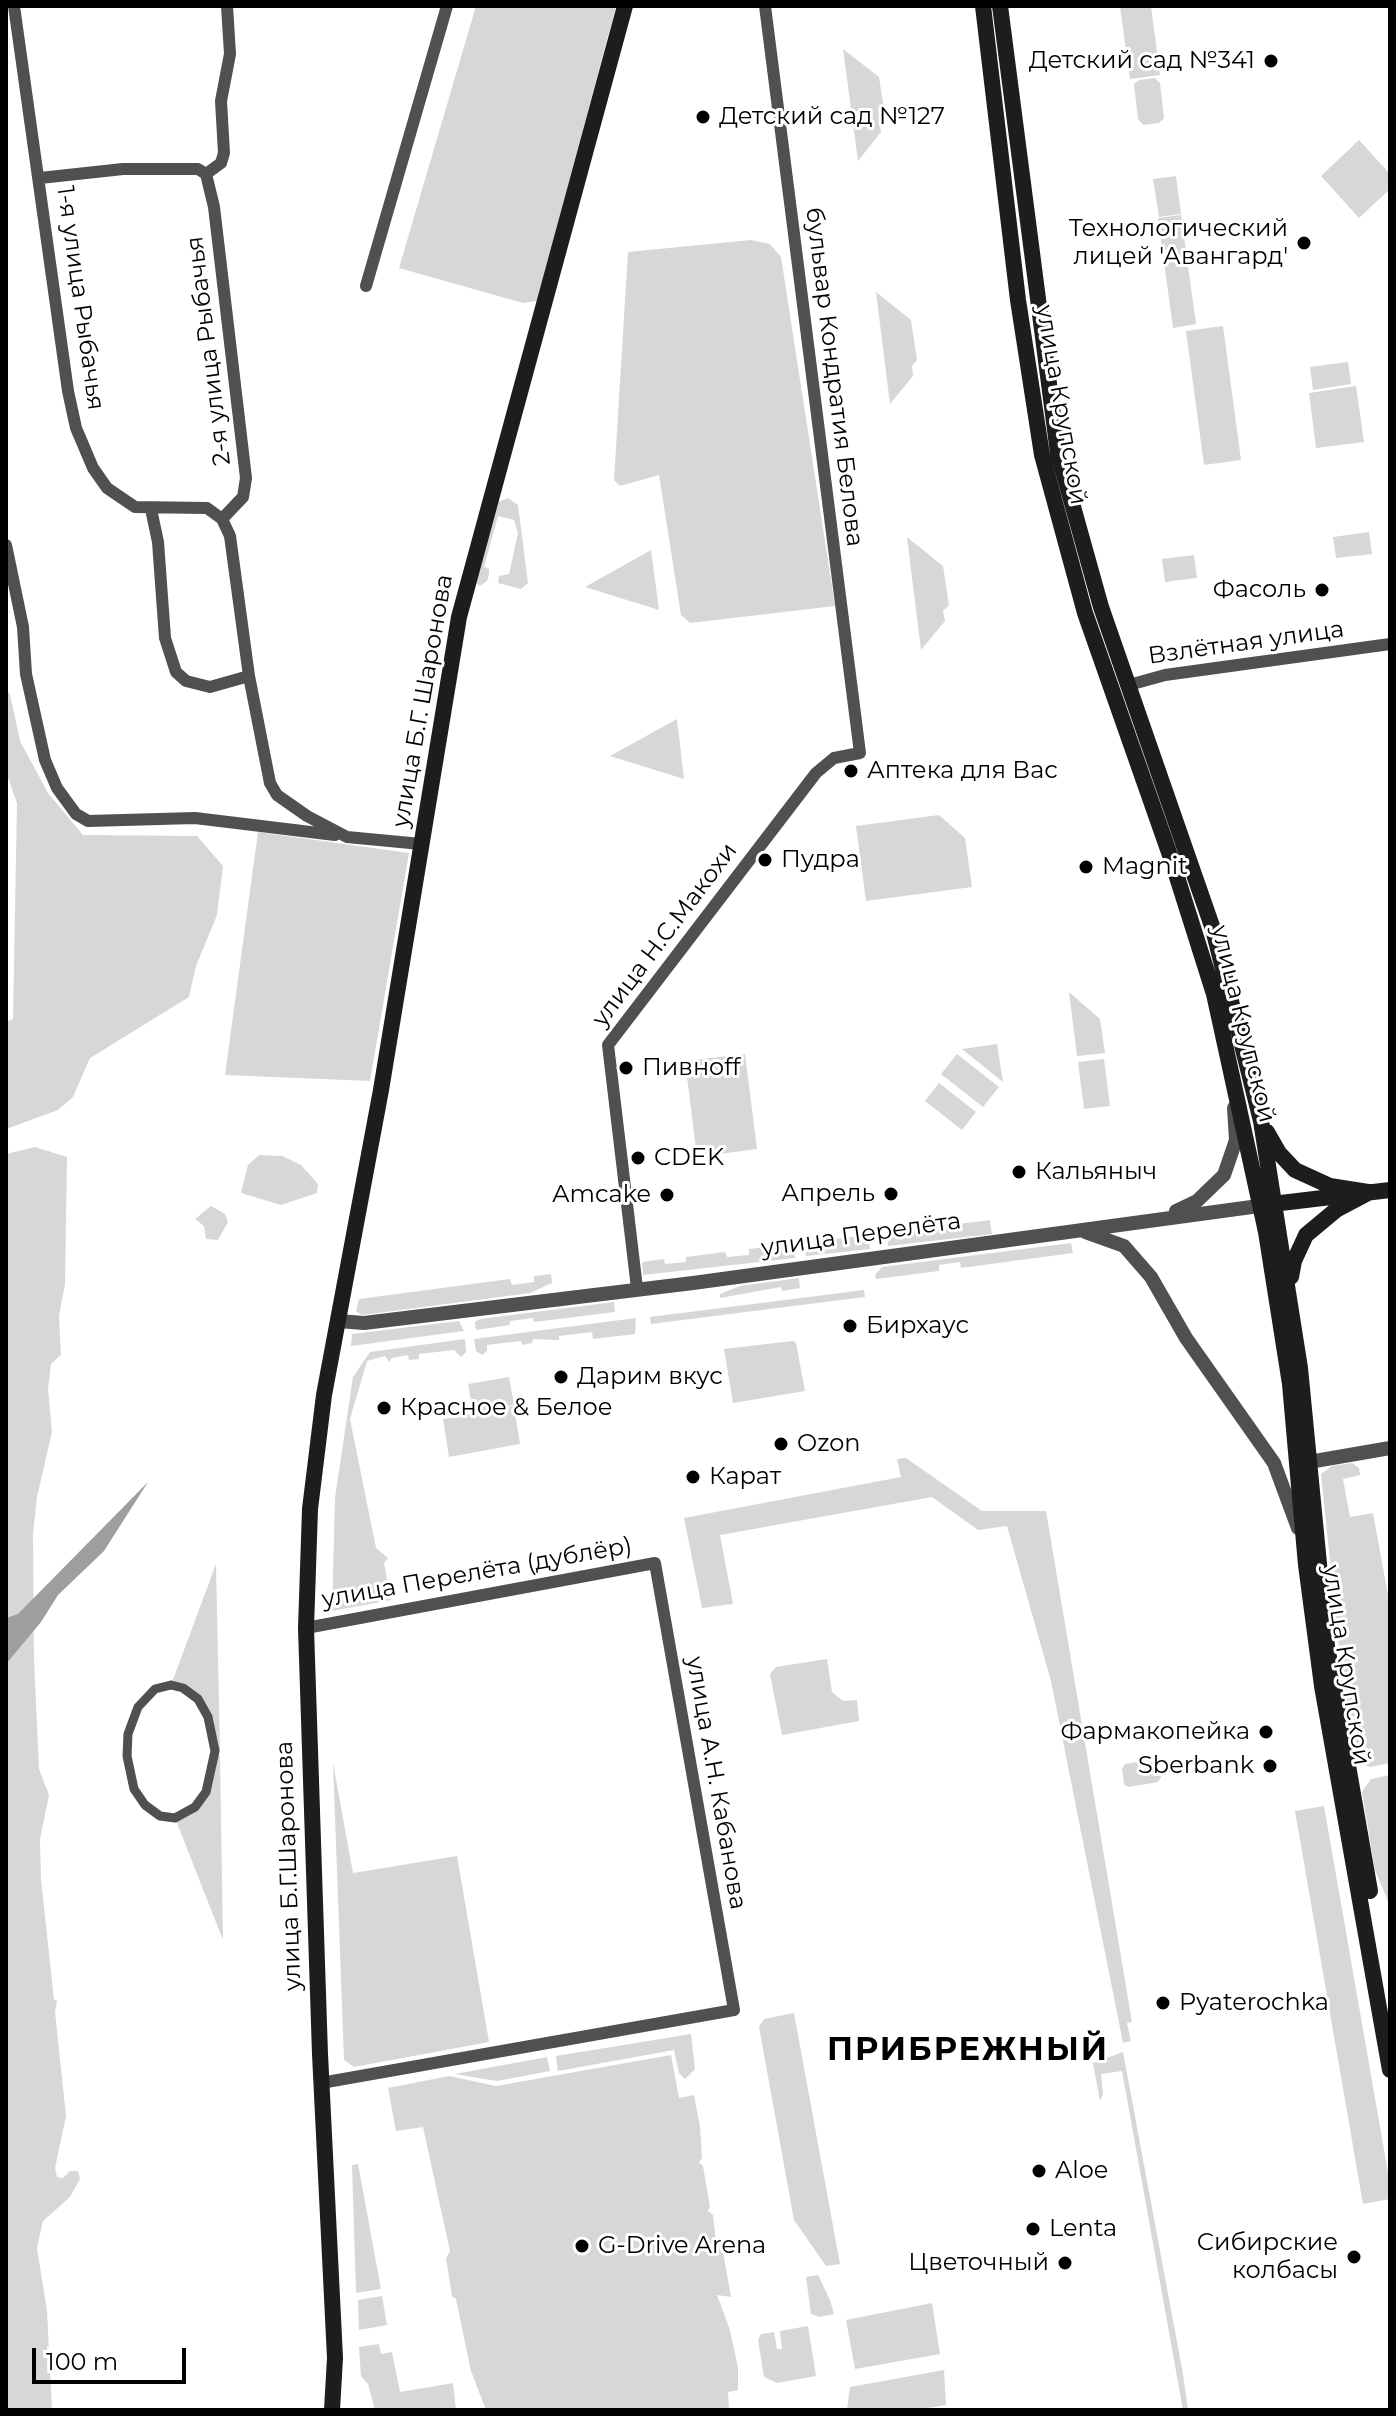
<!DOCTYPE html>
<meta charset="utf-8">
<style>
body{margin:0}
#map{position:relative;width:1396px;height:2416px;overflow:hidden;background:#fff;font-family:Montserrat,sans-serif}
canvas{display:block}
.frame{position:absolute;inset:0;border:8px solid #000;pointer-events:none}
.scale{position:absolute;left:32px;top:2348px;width:154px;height:36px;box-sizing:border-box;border:4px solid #000;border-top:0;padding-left:10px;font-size:24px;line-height:28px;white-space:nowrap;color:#000;-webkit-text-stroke:6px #fff;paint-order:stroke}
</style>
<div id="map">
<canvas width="1396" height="2416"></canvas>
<div class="frame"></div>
<div class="scale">100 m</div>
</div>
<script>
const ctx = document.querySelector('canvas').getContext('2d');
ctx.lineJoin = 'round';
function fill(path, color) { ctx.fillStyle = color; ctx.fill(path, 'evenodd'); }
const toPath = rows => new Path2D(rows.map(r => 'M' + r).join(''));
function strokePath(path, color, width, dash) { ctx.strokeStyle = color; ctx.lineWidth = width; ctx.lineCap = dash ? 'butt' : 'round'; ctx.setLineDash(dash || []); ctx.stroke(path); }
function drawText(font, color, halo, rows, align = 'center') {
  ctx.font = font + ' Montserrat,sans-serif'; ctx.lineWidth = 6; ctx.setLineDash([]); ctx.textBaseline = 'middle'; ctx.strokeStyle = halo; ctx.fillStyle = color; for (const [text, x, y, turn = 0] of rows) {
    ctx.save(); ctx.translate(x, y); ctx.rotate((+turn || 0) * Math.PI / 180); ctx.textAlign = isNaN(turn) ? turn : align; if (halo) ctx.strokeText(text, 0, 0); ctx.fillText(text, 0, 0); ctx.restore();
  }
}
fill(toPath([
 [476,6,616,6,537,301,523,303,399,268],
 [1120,6,1151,6,1160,75,1130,79],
 [843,49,879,77,885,116,879,122,881,132,858,161],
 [1155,78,1160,83,1164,118,1159,123,1143,125,1138,119,1134,84,1139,80],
 [1359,140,1390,174,1390,189,1359,218,1321,176],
 [1176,176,1181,214,1159,217,1153,179],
 [1181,215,1196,324,1173,328,1158,218],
 [751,240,770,244,781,257,835,606,690,623,681,615,659,475,620,486,614,480,628,252],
 [876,292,911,320,917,360,912,366,913,376,890,404],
 [1223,326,1241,460,1204,465,1186,331],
 [1348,362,1351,384,1313,390,1310,367],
 [1356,386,1364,442,1316,448,1309,393],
 [508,498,518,505,528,583,521,589,498,583,499,576,509,574,518,533,514,520,498,516,484,567,489,569,489,575,487,581,480,586,476,583,498,502],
 [1369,532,1372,554,1336,558,1333,537],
 [907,537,943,566,949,605,943,611,945,621,921,650],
 [651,550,659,610,585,587],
 [1194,555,1197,578,1165,582,1162,559],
 [6,690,10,694,20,741,48,793,83,835,197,836,223,866,217,915,196,966,189,997,90,1058,73,1097,58,1110,6,1129,6,1022,13,1019,17,803,6,772],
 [677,719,684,779,610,756],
 [939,815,965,838,972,887,866,901,856,826],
 [258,832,409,853,370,1081,225,1075],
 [1069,992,1100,1019,1105,1053,1077,1056],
 [997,1044,1003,1082,962,1049],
 [745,1054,757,1149,697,1157,685,1061],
 [957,1054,999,1087,983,1107,941,1074],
 [1104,1059,1110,1106,1084,1109,1078,1062],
 [939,1083,976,1112,962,1130,925,1101],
 [35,1147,67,1157,65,1284,59,1316,61,1355,51,1364,48,1389,52,1432,37,1497,33,1534,34,1659,39,1769,49,1795,40,1839,41,1879,54,2000,57,2001,55,2012,66,2116,55,2168,57,2177,63,2178,70,2171,78,2171,80,2179,70,2197,43,2221,37,2248,47,2311,52,2410,6,2410,6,1154],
 [259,1155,282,1156,301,1165,318,1184,317,1193,281,1205,241,1193,248,1165],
 [211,1206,225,1214,228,1222,218,1240,206,1239,204,1226,195,1219],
 [990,1220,992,1234,888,1246,887,1232,957,1228,958,1224],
 [868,1235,870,1249,806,1256,804,1243,811,1242,812,1246,835,1244,835,1239],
 [1071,1243,1073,1253,961,1268,960,1262,939,1265,939,1271,876,1279,875,1275,882,1267],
 [794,1244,795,1258,643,1275,642,1262,664,1259,665,1264,686,1262,686,1257,725,1252,727,1257,749,1255,749,1249],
 [551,1274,552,1283,530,1293,362,1315,356,1311,359,1299,510,1279,512,1285,534,1282,534,1276],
 [799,1278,800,1288,782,1291,781,1287,720,1298,720,1294,740,1286],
 [864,1290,865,1297,651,1324,650,1317],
 [614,1302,615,1312,534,1322,533,1318,510,1321,510,1325,476,1330,475,1322,480,1319],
 [636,1318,635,1334,593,1339,592,1332,559,1336,559,1340,533,1339,532,1343,522,1345,521,1341,487,1345,487,1351,482,1355,476,1351,474,1339],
 [459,1321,464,1331,351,1346,352,1334],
 [465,1339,466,1352,461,1357,454,1350,419,1354,419,1359,409,1360,408,1355,392,1358,389,1362,385,1356,367,1361,350,1419,376,1548,388,1558,384,1563,391,1600,332,1611,335,1498,353,1377,370,1352],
 [793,1341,796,1343,805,1391,733,1403,724,1349],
 [509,1377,514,1405,473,1412,468,1384],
 [514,1406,520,1444,449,1457,443,1419],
 [906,1458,982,1511,1046,1511,1132,2022,1127,2023,1131,2041,1123,2043,1051,1681,1007,1526,978,1530,932,1497,720,1535,733,1604,702,1608,684,1518,901,1477,897,1459],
 [1352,1463,1359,1468,1360,1475,1343,1479,1350,1517,1373,1513,1390,1606,1390,1763,1370,1767,1361,1764,1355,1756,1339,1648,1321,1474,1332,1466],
 [216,1564,220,1751,215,1751,198,1699,171,1685],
 [827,1659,832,1692,843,1701,857,1700,859,1721,782,1735,770,1674,776,1667],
 [214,1756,220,1756,223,1940,175,1818,201,1800],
 [1154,1759,1158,1762,1161,1777,1158,1782,1128,1787,1124,1784,1122,1769,1125,1764],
 [333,1763,353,1873,457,1856,489,2042,354,2067,344,2060],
 [1389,1775,1390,1782,1390,1906,1375,1870,1362,1792,1371,1779],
 [1324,1806,1390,2184,1390,2199,1363,2204,1295,1811],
 [794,2013,840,2264,826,2266,794,2220,759,2027,764,2019],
 [691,2034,695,2069,685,2079,679,2073,674,2050,558,2071,556,2056],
 [1123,2052,1183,2374,1188,2410,1183,2410,1122,2071,1101,2074,1103,2094,1100,2101,1093,2063],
 [671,2055,679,2098,694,2095,700,2127,702,2158,699,2162,703,2166,710,2206,708,2211,713,2215,716,2242,723,2252,731,2297,717,2295,730,2330,738,2368,738,2390,728,2392,729,2410,486,2410,471,2371,456,2299,452,2296,446,2258,450,2251,423,2127,396,2131,388,2088,449,2076,496,2086],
 [547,2057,550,2071,497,2081,455,2074],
 [358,2164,381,2289,356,2293,352,2165],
 [818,2275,830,2300,834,2314,820,2317,811,2314,806,2277],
 [382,2296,387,2325,359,2330,358,2300],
 [932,2303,940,2354,855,2369,846,2320],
 [808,2326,816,2376,777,2383,764,2377,758,2340,761,2334,774,2332,777,2349,782,2349,780,2331],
 [379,2344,381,2354,392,2352,400,2392,453,2383,456,2410,375,2410,368,2384,361,2376,359,2347],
 [944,2370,946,2405,915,2410,847,2410,850,2387]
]), '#d7d7d7');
fill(toPath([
 [148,1482,104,1551,58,1595,41,1622,6,1664,6,1618,18,1614]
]), '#9e9e9e');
strokePath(toPath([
 [171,1685,183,1688,198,1699,208,1717,215,1751,206,1792,195,1807,175,1818,160,1816,145,1805,134,1789,127,1756,128,1734,138,1707,155,1689,171,1685]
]), '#505050', 9);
strokePath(toPath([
 [14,6,68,391,76,428,93,468,107,488,135,507,207,508,222,519,230,536,249,676,270,783,277,795,307,816,347,837,421,844],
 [40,178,123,169,198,169,206,174],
 [366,286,447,6],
 [151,509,158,542,165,638,176,672,186,681,210,687,249,676],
 [222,519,243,497,246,478,214,207,206,174,221,163,224,153,221,101,230,54,227,6],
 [6,545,23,627,26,674,45,760,57,788,76,814,88,821,195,818,335,835],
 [1129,685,1165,675,1390,644],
 [637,1288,608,1045,816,773,834,758,860,753,765,6],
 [306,1628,655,1563,734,2010,321,2083]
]), '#505050', 12);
strokePath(toPath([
 [1176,1211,1197,1201,1224,1175,1236,1140,1234,1108],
 [1085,1232,1124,1246,1151,1277,1186,1338,1274,1463,1298,1528],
 [338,1321,364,1323,693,1283,1259,1206],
 [1309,1462,1390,1448]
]), '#505050', 14);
strokePath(toPath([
 [983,6,1018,300,1042,455,1085,613,1171,858,1214,994,1266,1232,1290,1384,1306,1565,1322,1686,1390,2070],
 [1000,6,1058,453,1101,607,1213,929,1261,1121,1300,1368,1327,1646,1370,1891],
 [1267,1132,1279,1153,1295,1170,1330,1186,1368,1192],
 [1264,1205,1390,1190],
 [1291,1277,1294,1261,1306,1235,1336,1210,1370,1192],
 [332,2410,335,2358,320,2054,306,1628,310,1509,324,1395,381,1090,459,617,625,6]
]), '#1d1d1d', 16);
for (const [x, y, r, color] of [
 [1271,61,8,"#000"],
 [703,117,8,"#000"],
 [1304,243,8,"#000"],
 [1322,590,8,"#000"],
 [851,771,8,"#000"],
 [765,860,8,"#000"],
 [1086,867,8,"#000"],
 [626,1068,8,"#000"],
 [638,1158,8,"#000"],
 [1019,1172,8,"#000"],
 [891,1194,8,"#000"],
 [667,1195,8,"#000"],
 [850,1326,8,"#000"],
 [561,1377,8,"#000"],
 [384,1408,8,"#000"],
 [781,1444,8,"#000"],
 [693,1477,8,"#000"],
 [1266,1732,8,"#000"],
 [1270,1766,8,"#000"],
 [1163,2003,8,"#000"],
 [1039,2171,8,"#000"],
 [1033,2229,8,"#000"],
 [582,2246,8,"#000"],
 [1354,2257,8,"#000"],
 [1065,2263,8,"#000"]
]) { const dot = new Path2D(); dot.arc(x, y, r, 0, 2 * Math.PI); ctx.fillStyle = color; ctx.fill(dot); strokePath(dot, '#fff', 3); }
drawText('24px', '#000', '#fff', [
 ["Детский сад №341",1255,61,"right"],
 ["Детский сад №127",719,117],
 ["Технологический",1288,229,"right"],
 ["лицей 'Авангард'",1288,257,"right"],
 ["Фасоль",1306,590,"right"],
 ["Аптека для Вас",867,771],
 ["Пудра",781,860],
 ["Magnit",1102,867],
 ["Пивнoff",642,1068],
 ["CDEK",654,1158],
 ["Кальяныч",1035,1172],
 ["Апрель",875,1194,"right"],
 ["Amcake",651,1195,"right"],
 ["Бирхаус",866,1326],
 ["Дарим вкус",577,1377],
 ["Красное & Белое",400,1408],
 ["Ozon",797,1444],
 ["Карат",709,1477],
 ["Фармакопейка",1250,1732,"right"],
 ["Sberbank",1254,1766,"right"],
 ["Pyaterochka",1179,2003],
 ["Aloe",1055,2171],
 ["Lenta",1049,2229],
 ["Сибирские",1338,2243,"right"],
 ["колбасы",1338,2271,"right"],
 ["G-Drive Arena",598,2246],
 ["Цветочный",1049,2263,"right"]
], 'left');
drawText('24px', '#000', '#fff', [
 ["1-я улица Рыбачья",80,298,82],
 ["2-я улица Рыбачья",209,351,-97],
 ["бульвар Кондратия Белова",834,377,83],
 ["улица Крупской",1061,405,80],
 ["Взлётная улица",1246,643,-8],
 ["улица Б.Г. Шаронова",423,701,-80],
 ["улица Н.С.Макохи",665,935,-53],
 ["улица Крупской",1243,1024,76],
 ["улица Перелёта",861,1235,-8],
 ["улица Перелёта (дублёр)",477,1573,-10],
 ["улица Крупской",1346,1665,81],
 ["улица А.Н. Кабанова",716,1783,80],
 ["улица Б.Г.Шаронова",289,1866,-92]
]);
ctx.letterSpacing = '2px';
drawText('bold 32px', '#000', '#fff', [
 ["ПРИБРЕЖНЫЙ",968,2051]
]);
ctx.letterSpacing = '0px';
</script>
